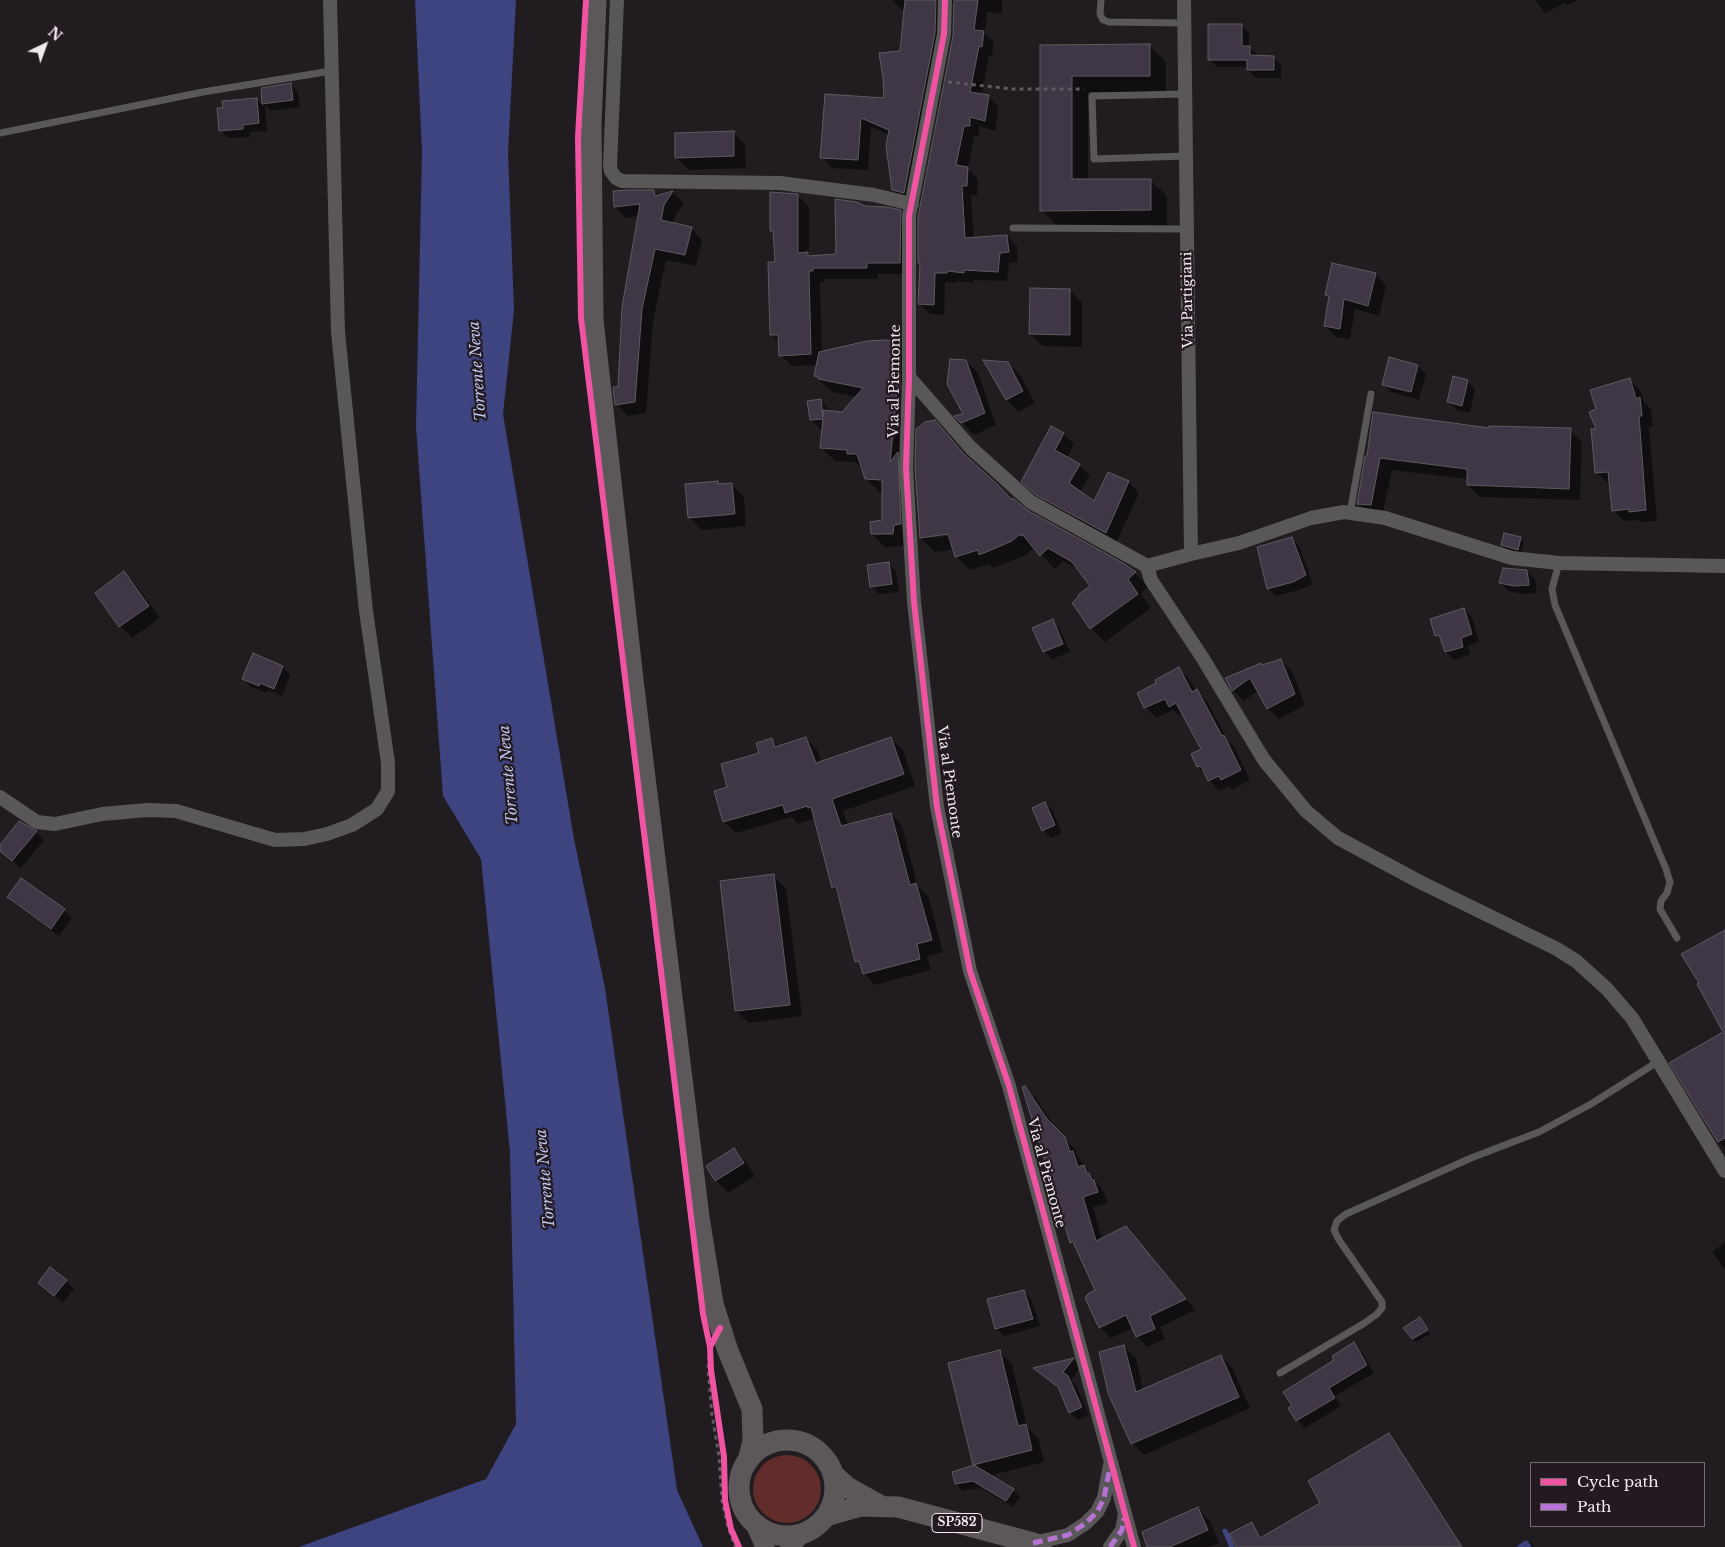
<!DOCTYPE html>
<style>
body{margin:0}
#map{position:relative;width:1725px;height:1547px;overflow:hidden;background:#211c20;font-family:"Libre Baskerville",serif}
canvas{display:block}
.legend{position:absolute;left:1530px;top:1462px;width:175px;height:65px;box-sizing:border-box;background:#231a21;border:1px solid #756d73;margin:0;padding:6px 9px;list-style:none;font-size:15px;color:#f0eaef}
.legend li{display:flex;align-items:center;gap:10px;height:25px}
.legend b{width:25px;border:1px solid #756d73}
.north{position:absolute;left:20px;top:20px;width:50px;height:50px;-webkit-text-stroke:4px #231a21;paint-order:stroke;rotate:42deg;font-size:14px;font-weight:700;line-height:20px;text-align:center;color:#f0eaef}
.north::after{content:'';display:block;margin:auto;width:18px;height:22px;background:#f0eaef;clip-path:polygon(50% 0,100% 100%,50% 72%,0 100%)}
</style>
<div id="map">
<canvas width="1725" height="1547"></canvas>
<ul class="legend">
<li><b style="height:6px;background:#f153a3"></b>Cycle path</li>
<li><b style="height:6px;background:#b673d3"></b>Path</li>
</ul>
<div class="north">N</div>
</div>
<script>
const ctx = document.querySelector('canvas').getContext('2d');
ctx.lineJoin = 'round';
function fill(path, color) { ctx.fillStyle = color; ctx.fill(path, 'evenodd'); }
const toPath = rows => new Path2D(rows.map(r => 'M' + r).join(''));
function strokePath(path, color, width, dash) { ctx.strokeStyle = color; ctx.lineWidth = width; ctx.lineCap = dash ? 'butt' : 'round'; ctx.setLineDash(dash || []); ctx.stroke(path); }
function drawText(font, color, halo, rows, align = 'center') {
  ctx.font = font + ' "Libre Baskerville",serif'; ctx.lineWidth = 4.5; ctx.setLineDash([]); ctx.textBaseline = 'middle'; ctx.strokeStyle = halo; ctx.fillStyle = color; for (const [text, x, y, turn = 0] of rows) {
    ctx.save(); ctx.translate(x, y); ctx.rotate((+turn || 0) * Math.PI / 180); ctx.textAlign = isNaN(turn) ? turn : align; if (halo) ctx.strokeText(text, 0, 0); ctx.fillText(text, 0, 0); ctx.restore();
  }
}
fill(toPath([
 '753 1489a34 34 0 1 1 68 0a34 34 0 1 1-68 0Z'
]), '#622c2a');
fill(toPath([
 [415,0,516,0,508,152,514,310,503,414,574,839,605,988,677,1490,703,1547,299,1547,486,1479,516,1424,510,1152,481,859,443,796,416,427,422,152]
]), '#3d4480');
fill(toPath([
 [892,0,1002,0,1002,14,987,12,985,33,994,42,992,56,989,55,982,95,988,96,999,107,995,131,979,126,979,136,974,135,968,169,978,179,977,195,971,195,974,239,1007,236,1017,246,1018,262,1009,263,1007,281,973,280,974,283,957,281,957,283,945,282,944,315,930,314,920,304,921,265,919,263,954,36,955,2,952,2,914,203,904,200,893,190,890,135,871,127,868,170,832,168,822,157,826,95,886,99,902,52,906,10,902,10],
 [1535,0,1578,0,1567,5,1565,3,1545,13],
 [1241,25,1249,33,1249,47,1258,56,1273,57,1281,65,1281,78,1256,78,1248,70,1248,67,1217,67,1209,59],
 [1041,46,1150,46,1166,62,1166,92,1088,92,1088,180,1150,180,1167,196,1167,226,1058,227,1042,210],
 [290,84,298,92,300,107,271,111,265,105,267,131,250,132,250,137,228,138,220,130,224,109,257,100,264,106,262,89],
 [733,132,745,144,746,168,689,170,677,158],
 [654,191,659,196,673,192,684,203,675,217,673,224,691,228,702,240,696,266,666,260,653,321,646,413,628,416,616,404,639,216,626,218,615,207],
 [797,195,809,207,809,254,811,257,837,255,865,208,901,212,912,223,911,274,878,274,878,279,824,279,824,282,820,282,822,352,900,343,913,356,906,546,885,547,872,534,883,521,883,492,879,492,866,478,861,467,856,462,835,461,822,448,823,432,811,420,820,400,832,412,843,413,857,397,833,392,828,389,815,376,817,365,792,366,780,355,780,343,771,334,776,263,775,235,771,231],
 [1375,274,1386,285,1379,316,1355,309,1350,339,1336,337,1325,326,1330,297,1327,294],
 [1070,290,1082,302,1082,347,1043,346,1030,334],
 [966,361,978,373,996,425,974,435,962,422,965,415],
 [1008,363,1020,375,1035,403,1019,412,1007,400],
 [1418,366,1426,374,1419,400,1391,392,1383,384],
 [1629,380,1641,391,1644,402,1651,409,1653,427,1649,427,1657,521,1641,522,1639,520,1624,521,1613,510,1611,483,1608,483,1596,472,1598,410],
 [1467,381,1475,389,1470,413,1457,410,1449,402],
 [934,421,972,463,1013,501,1026,511,1135,573,1148,586,1141,594,1151,608,1105,642,1091,628,1092,586,1081,571,1063,561,1055,569,1034,547,1026,555,994,568,989,564,970,570,956,556,954,549,935,552,921,538,916,468],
 [954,532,954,535,932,538,932,535],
 [1490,429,1570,430,1582,442,1580,500,1480,497,1468,485,1468,479,1392,470,1382,517,1371,516,1358,503,1366,457],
 [1063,434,1074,444,1067,458,1079,465,1090,475,1080,492,1095,503,1108,473,1128,482,1139,493,1116,543,1048,505,1023,481],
 [1077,466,1080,466,1067,489,1065,488],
 [717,482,721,486,732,485,744,497,746,526,702,530,690,518],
 [1291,538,1299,546,1313,584,1302,589,1276,596,1268,588],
 [1520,538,1524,542,1521,553,1506,549,1502,545],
 [888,563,896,571,899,592,879,594,871,586],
 [1527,571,1535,579,1537,593,1523,594,1508,591,1501,583],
 [124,573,136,585,160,618,132,638,120,626],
 [1464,610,1472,617,1479,642,1468,646,1470,654,1454,660,1446,652,1443,642,1436,635],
 [1052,621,1060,629,1070,652,1052,659,1044,651],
 [1281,660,1292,671,1305,705,1279,719,1268,709,1258,691,1244,701,1233,690,1262,666],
 [283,667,290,675,282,696,268,690,267,693,251,687,243,679],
 [1179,669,1189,679,1196,691,1207,701,1228,741,1234,746,1250,780,1232,790,1228,786,1219,791,1198,767,1203,749,1184,714,1180,716,1173,710,1156,718,1146,708,1139,693,1158,684],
 [806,738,817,750,822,763,891,739,903,750,915,786,843,811,848,825,891,814,902,826,918,887,928,896,943,952,927,956,931,970,875,985,864,973,862,966,857,961,838,892,833,887,815,818,798,824,792,817,736,833,724,822,716,792,729,788,761,754,772,739,779,747],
 [1045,803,1053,811,1062,833,1051,838,1043,830],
 [36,832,44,840,21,868,0,850,0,847],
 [774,876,786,888,802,1016,749,1023,736,1011],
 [8,897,64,910,72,918,59,936,16,905],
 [1725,932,1725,1148,1719,1142,1671,1063,1725,1033,1701,983],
 [1025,1087,1036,1098,1057,1131,1075,1149,1078,1157,1104,1192,1108,1203,1093,1207,1102,1239,1136,1239,1195,1310,1160,1327,1165,1339,1147,1347,1137,1336,1133,1328,1111,1338,1100,1327,1097,1291,1078,1249,1071,1242],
 [734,1150,746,1162,755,1176,728,1193,716,1180,707,1167],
 [1725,1242,1725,1270,1712,1252],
 [66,1281,74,1289,63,1303,39,1283],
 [1023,1291,1031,1299,1040,1326,1004,1336,996,1328],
 [1423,1322,1430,1334,1416,1342,1413,1338],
 [1354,1344,1361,1351,1374,1373,1335,1396,1341,1406,1305,1428,1297,1420,1290,1408],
 [1124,1347,1136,1358,1143,1390,1221,1356,1232,1368,1250,1408,1144,1455,1132,1443],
 [1000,1352,1012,1364,1027,1427,1038,1438,1044,1462,989,1476,1013,1490,1020,1497,1013,1507,981,1488,963,1491,956,1484,954,1472,975,1466,974,1464],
 [1073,1359,1081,1367,1071,1380,1076,1385,1089,1415,1078,1420,1070,1413,1060,1389,1035,1369],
 [1389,1434,1462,1547,1237,1547,1252,1524,1256,1528,1262,1539,1322,1504],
 [1198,1509,1210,1521,1219,1543,1209,1547,1149,1547],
 [1530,1542,1535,1547,1522,1547]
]), '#0007');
strokePath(toPath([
 [1225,1531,1232,1547],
 [1520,1547,1526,1543,1529,1547]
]), '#3d4480', 5);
const building = toPath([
 [905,0,936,0,935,33,904,193,892,190,886,146,889,130,861,118,858,160,820,158,825,94,884,98,883,78,879,53,900,51,905,0],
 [954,0,978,0,974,30,984,31,982,47,979,46,970,92,989,95,985,121,970,117,970,126,964,126,956,165,968,167,967,186,962,186,965,238,1007,235,1009,252,1000,253,998,272,964,270,964,273,948,271,947,273,935,273,934,305,918,304,920,263,918,263,918,217,953,36,954,0],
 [1208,24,1242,24,1242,46,1250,46,1250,55,1274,56,1274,70,1247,70,1247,60,1208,60,1208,24],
 [1150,44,1150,76,1072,76,1072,179,1151,179,1151,210,1040,211,1040,45,1150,44],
 [291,83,293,100,262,104,261,88,291,83],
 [257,98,259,123,243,125,243,129,219,131,217,108,223,108,222,101,257,98],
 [734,131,734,156,675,158,675,133,734,131],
 [627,190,654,190,655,196,673,191,664,205,661,220,692,227,685,255,655,249,642,309,635,402,615,405,613,387,618,387,622,307,640,204,614,207,613,191,627,190],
 [770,192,798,194,798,253,808,252,808,256,836,254,835,199,857,202,865,206,887,207,901,210,900,263,867,263,867,268,813,268,813,271,809,271,811,354,779,356,778,335,770,335,768,262,775,262,773,231,770,231,770,192],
 [1332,263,1376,273,1368,306,1344,299,1340,329,1324,326,1329,296,1325,295,1332,263],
 [1030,288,1070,289,1070,335,1029,334,1030,288],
 [885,340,900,342,900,393,897,393,890,462,898,452,901,524,894,525,893,534,871,534,870,522,882,520,882,480,865,479,857,454,847,454,847,450,820,448,823,419,810,420,807,401,821,399,823,417,823,410,842,412,863,388,818,379,818,377,814,376,819,352,867,341,885,340],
 [1389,357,1418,365,1411,392,1382,385,1389,357],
 [950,359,966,360,985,413,961,423,954,416,963,414,947,384,950,359],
 [983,360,1008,362,1023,391,1006,400,983,360],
 [1453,376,1468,380,1462,406,1447,402,1453,376],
 [1630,378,1636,399,1640,397,1642,416,1639,416,1646,510,1629,512,1629,509,1612,511,1608,472,1595,473,1591,429,1596,429,1589,412,1596,409,1590,390,1630,378],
 [1373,412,1489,428,1489,426,1571,428,1569,489,1467,485,1467,469,1380,458,1371,505,1357,504,1365,456,1367,456,1373,412],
 [935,420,964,454,997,484,1012,500,1013,498,1027,510,1123,563,1136,572,1128,579,1138,594,1090,629,1072,603,1079,596,1078,595,1090,586,1072,562,1048,548,1040,556,1023,535,1021,536,1020,534,1012,541,979,555,978,550,955,557,948,534,920,538,915,468,916,429,925,422,935,420],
 [1051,426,1064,433,1055,450,1080,464,1069,483,1094,501,1108,472,1129,481,1106,533,1036,495,1021,482,1051,426],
 [718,481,718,484,732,483,735,514,688,518,685,484,718,481],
 [1504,533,1521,537,1518,550,1501,545,1504,533],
 [1292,537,1306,575,1293,582,1267,589,1257,547,1292,537],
 [889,562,892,584,870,587,867,565,889,562],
 [1503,568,1527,570,1529,585,1514,586,1499,583,1503,568],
 [124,571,149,606,119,627,95,593,124,571],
 [1464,608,1472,634,1461,638,1463,647,1445,652,1439,635,1435,636,1430,619,1464,608],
 [1053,619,1063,644,1043,652,1032,628,1053,619],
 [253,653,283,666,274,689,260,683,259,686,242,679,253,653],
 [1281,659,1295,694,1267,709,1250,678,1232,691,1225,678,1261,663,1262,665,1281,659],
 [1179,667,1192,692,1197,689,1222,736,1224,735,1241,770,1221,780,1219,776,1208,781,1201,766,1197,767,1191,754,1201,749,1176,703,1169,707,1165,699,1144,708,1137,693,1156,683,1155,680,1179,667],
 [806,737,816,763,891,737,904,774,832,799,841,826,891,813,910,885,916,883,932,940,917,944,920,959,863,974,859,961,855,962,836,886,832,888,811,807,808,808,807,806,785,813,783,805,723,822,714,791,727,787,721,764,759,753,756,743,772,738,775,747,806,737],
 [1045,802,1055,825,1042,831,1032,808,1045,802],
 [19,821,37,831,12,861,0,851,0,845,19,821],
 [774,874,790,1005,735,1011,720,881,774,874],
 [21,878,65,909,51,929,7,897,21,878],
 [1725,930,1725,1138,1718,1142,1669,1063,1723,1032,1697,984,1699,983,1681,954,1725,930],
 [1025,1086,1047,1119,1065,1137,1070,1152,1073,1151,1078,1167,1084,1165,1087,1173,1089,1173,1092,1180,1094,1180,1098,1192,1083,1197,1096,1241,1126,1226,1186,1299,1150,1316,1155,1329,1136,1337,1126,1315,1099,1328,1085,1298,1088,1294,1095,1290,1073,1242,1070,1243,1022,1087,1025,1086],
 [734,1148,744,1163,715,1181,706,1166,734,1148],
 [50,1267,67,1280,54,1296,38,1283,50,1267],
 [1024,1290,1033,1319,995,1329,987,1299,1024,1290],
 [1420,1317,1428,1330,1412,1339,1403,1328,1420,1317],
 [1354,1342,1367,1365,1329,1388,1335,1398,1296,1421,1288,1408,1292,1406,1283,1392,1334,1360,1332,1356,1354,1342],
 [1124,1345,1136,1392,1221,1355,1239,1397,1131,1444,1108,1393,1099,1352,1124,1345],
 [1000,1350,1018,1426,1026,1424,1032,1450,973,1465,948,1363,1000,1350],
 [1074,1358,1063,1372,1068,1376,1082,1407,1069,1413,1058,1387,1033,1368,1074,1358],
 [1389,1433,1462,1547,1236,1547,1229,1534,1252,1522,1260,1538,1320,1503,1308,1481,1389,1433],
 [974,1465,1014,1489,1006,1501,973,1481,955,1484,952,1472,974,1465],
 [1198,1507,1208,1530,1170,1547,1147,1547,1142,1532,1198,1507]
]);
fill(building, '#3f3745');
strokePath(building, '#5e5b5f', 1);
strokePath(toPath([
 [948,82,1013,89,1084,89],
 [709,1356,708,1369,712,1415,719,1456,722,1501,728,1527,735,1547]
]), '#5d595c', 3, [4, 4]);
strokePath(toPath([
 [1101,0,1100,14,1103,20,1109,22,1184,23],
 [1185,94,1092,96,1094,159,1186,156],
 [0,133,203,92,331,71],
 [1013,228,1187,229],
 [1350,513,1371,394],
 [1559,563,1552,589,1555,605,1666,869,1670,882,1667,893,1661,901,1660,909,1677,938],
 [1280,1373,1363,1324,1377,1314,1382,1308,1382,1302,1339,1240,1334,1230,1337,1221,1346,1214,1471,1158,1539,1132,1591,1104,1659,1061]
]), '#5a5758', 7);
strokePath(toPath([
 [617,0,610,165,611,171,616,178,622,181,780,183,874,195,912,204],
 [945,0,944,34,909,216,909,377,906,468,914,602,937,807,970,971,1009,1086,1134,1547],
 [909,377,971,448,1031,502,1147,566,1151,580,1202,657,1264,760,1306,811,1338,838,1420,882,1557,949,1576,961,1607,989,1632,1018,1725,1171],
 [1191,554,1239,543,1311,518,1344,512,1385,518,1512,558,1559,563,1725,566],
 [1147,566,1191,554,1184,0],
 [0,797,37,822,55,824,102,814,147,810,176,811,275,840,304,839,327,834,352,825,377,809,388,791,388,763,366,611,338,332,330,0],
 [1033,1543,1068,1535,1086,1523,1097,1512,1104,1498,1110,1465],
 [1110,1547,1122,1530,1125,1514]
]), '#5a5758', 14);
strokePath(toPath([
 [754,1522,765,1547],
 [790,1547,801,1534]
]), '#5d595c', 19);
strokePath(toPath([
 [596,0,591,125,593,320,633,680,699,1217,713,1304,728,1351,752,1409,753,1441,748,1461],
 '739 1488a48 48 0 1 1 96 0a48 48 0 1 1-96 0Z',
 [833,1474,847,1487,881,1506],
 [826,1516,861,1506,898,1507,1033,1543,1041,1547]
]), '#5c585a', 21);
strokePath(toPath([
 [1033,1543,1068,1535,1086,1523,1097,1512,1104,1498,1110,1467],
 [1110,1547,1122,1530,1124,1518]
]), '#b673d3', 5, [10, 5]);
strokePath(toPath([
 [586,0,578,137,581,318,703,1314,710,1347],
 [945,0,944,34,909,216,909,377,906,468,914,602,937,807,970,971,1009,1086,1134,1547],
 [720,1328,710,1347,711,1370,724,1457,725,1500,731,1529,739,1547]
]), '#f153a3', 6);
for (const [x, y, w] of [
 [957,1523,50]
]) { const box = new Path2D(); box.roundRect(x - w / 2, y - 9.5, w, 19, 4); ctx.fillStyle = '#231a21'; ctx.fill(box); strokePath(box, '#f0eaef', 1); }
drawText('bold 12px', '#f0eaef', null, [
 ["SP582",957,1523]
]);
drawText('14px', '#f0eaef', '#231a21', [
 ["Via Partigiani",1188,300,-91],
 ["Via al Piemonte",895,381,-89],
 ["Via al Piemonte",949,782,82],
 ["Via al Piemonte",1046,1173,75]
]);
drawText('italic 15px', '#c0c8ef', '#231a21', [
 ["Torrente Neva",478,371,-94],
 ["Torrente Neva",509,775,-95],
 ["Torrente Neva",546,1179,-95]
]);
</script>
